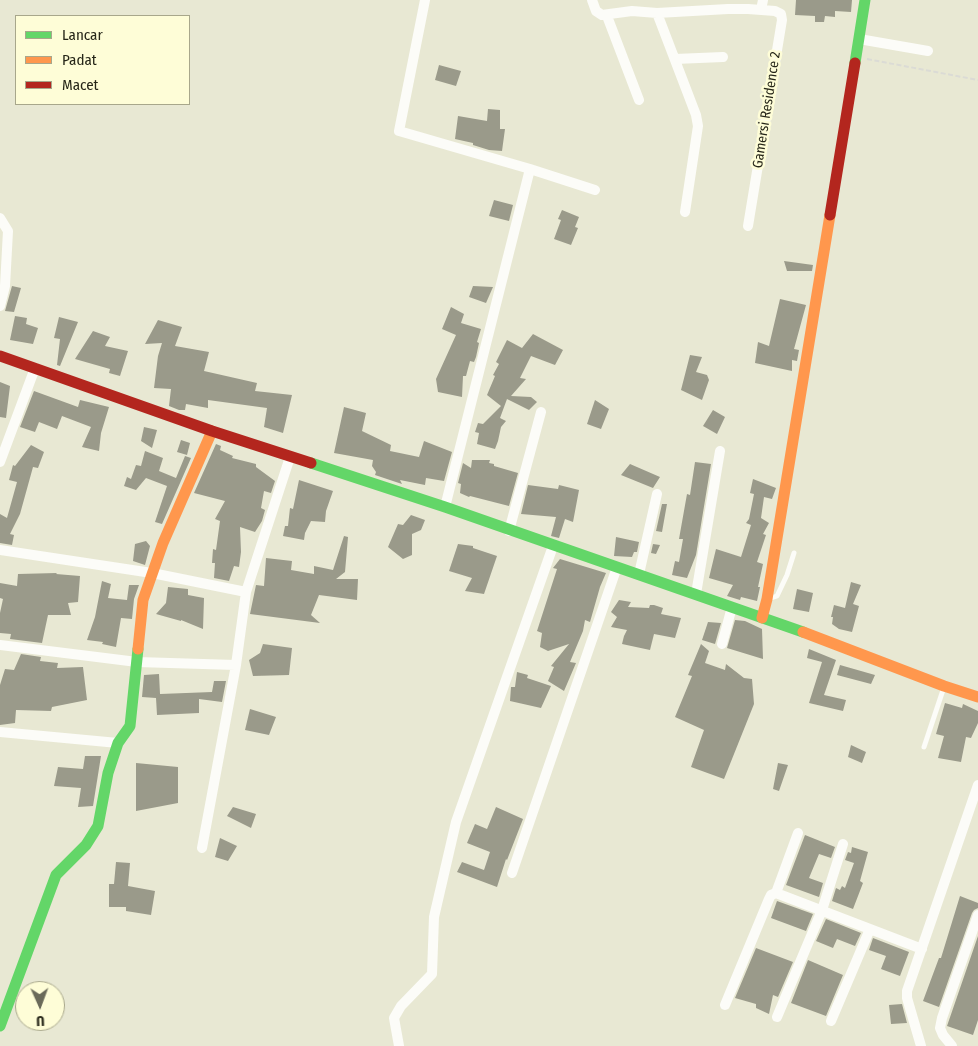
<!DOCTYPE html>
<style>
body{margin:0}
#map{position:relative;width:978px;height:1046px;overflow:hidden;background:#e8e8d3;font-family:"Fira Sans Condensed",sans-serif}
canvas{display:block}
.legend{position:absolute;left:15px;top:15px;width:175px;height:90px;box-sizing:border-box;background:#fefdd7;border:1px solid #a8a78b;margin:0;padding:6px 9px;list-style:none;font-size:15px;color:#262618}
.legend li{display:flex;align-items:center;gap:10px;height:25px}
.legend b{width:25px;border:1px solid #a8a78b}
.north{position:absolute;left:15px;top:981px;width:50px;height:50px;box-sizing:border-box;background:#fefdd7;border:1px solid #a8a78b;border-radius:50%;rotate:178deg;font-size:14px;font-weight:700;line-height:20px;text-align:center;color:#262618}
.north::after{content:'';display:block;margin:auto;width:18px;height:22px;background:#6a6a59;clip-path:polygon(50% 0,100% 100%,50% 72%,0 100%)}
</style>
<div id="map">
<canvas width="978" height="1046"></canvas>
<ul class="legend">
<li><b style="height:6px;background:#63d668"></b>Lancar</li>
<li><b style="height:6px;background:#ff974d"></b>Padat</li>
<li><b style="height:6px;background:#b3261e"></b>Macet</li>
</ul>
<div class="north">U</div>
</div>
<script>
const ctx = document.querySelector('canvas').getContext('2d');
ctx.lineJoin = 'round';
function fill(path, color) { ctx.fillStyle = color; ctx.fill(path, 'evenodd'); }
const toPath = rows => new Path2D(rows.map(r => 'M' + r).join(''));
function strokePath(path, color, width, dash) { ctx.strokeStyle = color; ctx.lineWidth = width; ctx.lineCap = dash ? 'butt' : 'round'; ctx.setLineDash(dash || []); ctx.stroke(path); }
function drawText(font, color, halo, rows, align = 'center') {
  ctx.font = font + ' "Fira Sans Condensed",sans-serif'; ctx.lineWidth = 5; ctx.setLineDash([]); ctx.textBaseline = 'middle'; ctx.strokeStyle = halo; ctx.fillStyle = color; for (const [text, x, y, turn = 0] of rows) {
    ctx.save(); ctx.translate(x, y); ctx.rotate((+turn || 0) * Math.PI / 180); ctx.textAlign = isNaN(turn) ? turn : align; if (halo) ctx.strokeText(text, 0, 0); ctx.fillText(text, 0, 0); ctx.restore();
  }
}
fill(toPath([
 [796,0,852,0,851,12,835,11,835,17,825,16,824,22,815,22,815,16,795,15],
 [439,65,461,71,456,86,435,80],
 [488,109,500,110,500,129,505,129,502,151,489,150,473,145,473,143,455,139,458,116,487,121],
 [494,200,513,205,509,221,489,216],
 [562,210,579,217,575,227,578,228,571,245,554,239,561,220,558,219],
 [784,261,813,265,812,271,787,271],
 [12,286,21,288,14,312,5,311],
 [473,286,493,287,486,303,469,297],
 [780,299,806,305,794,349,799,350,797,361,792,360,792,371,755,363,758,342,769,346],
 [451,307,464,314,461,323,481,329,477,342,479,343,476,357,474,362,470,361,466,376,463,376,462,397,438,392,436,379,456,335,442,329],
 [15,316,27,318,26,324,38,328,33,344,10,340],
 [59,317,78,322,60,366,57,365,60,339,54,338],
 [158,320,182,327,175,346,209,352,204,371,257,383,255,391,292,395,283,433,264,427,267,408,208,400,208,408,186,404,185,410,179,410,169,406,171,389,154,388,158,356,162,343,145,344],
 [93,331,110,337,105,346,128,351,120,376,109,373,110,369,75,359],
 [533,334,563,350,555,365,531,356,520,378,526,379,511,396,531,397,537,402,529,410,507,399,500,418,506,421,501,427,498,441,495,449,477,444,479,433,475,432,478,423,483,424,501,406,487,395,495,376,493,375,499,364,496,362,507,340,522,348],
 [690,355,702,357,696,372,707,375,709,380,702,400,681,390],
 [0,382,10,386,6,418,0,417],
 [34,391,78,407,80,400,109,407,101,433,99,451,82,447,91,427,62,416,57,429,39,422,35,432,20,427],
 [595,400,609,409,601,429,587,424],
 [344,407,366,413,362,431,391,445,390,451,419,457,424,441,452,452,444,481,426,478,425,485,400,480,402,484,375,475,376,472,372,466,373,460,334,453],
 [713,410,725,417,717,434,703,426],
 [144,427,157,430,152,448,141,441],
 [181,440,190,443,187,455,177,452],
 [216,444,221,446,220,450,233,456,232,458,256,464,256,467,275,481,271,493,264,491,261,508,265,510,262,521,255,532,240,527,241,552,239,567,234,566,229,581,214,578,215,563,212,563,213,549,216,550,220,521,215,519,225,501,194,493],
 [31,445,44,452,38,468,33,467,20,514,10,534,14,535,12,545,0,543,0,514,7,518,17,482,9,480,13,465,15,466],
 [145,451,163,458,159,471,176,478,185,456,191,458,162,524,155,522,167,486,146,478,136,490,124,486,127,477,131,479,136,465,141,466],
 [472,460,490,460,489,463,494,464,494,466,518,473,509,506,470,496,469,497,460,493,461,484,458,483,463,463,471,468],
 [695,462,711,464,696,555,687,578,672,575,675,561,679,562,683,539,679,539,687,494,690,495],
 [630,464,660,477,653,488,621,475],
 [753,479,776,488,772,499,764,497,761,518,769,523,763,534,766,535,757,562,763,564,758,587,760,587,757,601,741,597,740,600,727,596,733,585,709,578,716,549,741,557,751,525,746,523,749,519,754,494,750,493],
 [299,480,333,491,326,511,325,522,311,521,305,533,304,540,283,536,285,526,288,526,290,508,293,509],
 [528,485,558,489,559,485,579,490,573,522,565,519,559,538,551,536,556,517,521,514],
 [662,504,667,504,662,532,656,531],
 [411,515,425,520,421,530,412,534,412,555,403,559,388,547,398,524,403,525],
 [344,536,348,537,345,572,336,579,358,579,357,600,319,595,311,615,320,623,250,614,256,585,264,586,266,558,292,561,291,570,314,574,314,566,333,570],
 [616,537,639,542,637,552,634,552,632,557,614,556],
 [146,541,150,546,145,565,133,561,135,544],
 [458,544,473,546,473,548,497,556,484,594,465,591,472,578,449,571],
 [653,544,660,545,656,554,651,553],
 [560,559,606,573,600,587,590,622,585,620,583,631,570,662,576,663,564,691,548,681,554,667,551,666,569,644,548,651,540,647,542,633,537,631,557,569,553,568],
 [57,573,56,574,80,576,78,602,68,603,71,615,48,615,42,643,10,639,11,634,0,633,0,613,3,599,0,598,0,583,17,586,18,574],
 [102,581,111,584,108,598,127,600,129,585,139,585,134,599,132,619,121,618,116,647,102,644,103,642,87,640,95,617],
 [851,582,861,585,853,604,859,606,852,632,839,629,832,624,833,617,831,617,834,605,845,608],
 [168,587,188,589,188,595,204,598,203,629,181,620,181,621,156,614,166,603],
 [797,589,813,593,809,612,793,609],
 [619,600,631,602,628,607,649,608,650,605,654,605,663,608,661,614,681,618,675,638,654,634,650,650,622,644,624,636,627,630,611,627,617,617,611,612],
 [735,620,745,621,762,629,763,659,727,648],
 [708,622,721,623,715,644,702,640],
 [263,644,292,648,289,675,253,676,249,660,260,653],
 [701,644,709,651,705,663,725,670,726,664,744,678,752,679,754,704,724,779,691,767,704,730,675,717,692,676,688,675],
 [809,649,836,660,824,695,846,700,843,711,809,703,822,662,807,658],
 [21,654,41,657,40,661,58,663,57,668,83,667,87,700,52,707,51,711,16,710,15,723,0,725,0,685,5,669,14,670],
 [840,665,875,675,871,684,837,675],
 [517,672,528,675,527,678,551,686,541,708,510,701,511,687,515,687],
 [159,674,160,694,212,692,214,681,226,681,222,702,199,699,199,713,157,715,156,698,142,697,144,675],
 [945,703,962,708,963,704,978,711,978,723,971,738,966,737,961,762,938,758,944,736,936,734],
 [250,709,276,717,269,735,245,730],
 [851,745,866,752,862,763,848,757],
 [85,756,101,756,93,806,78,807,81,788,54,786,58,767,83,769],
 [136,763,178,767,178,803,136,811],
 [778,763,788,765,779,791,773,789],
 [233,807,256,814,251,828,227,816],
 [496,807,523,819,507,860,506,859,497,887,457,872,462,862,484,870,490,852,467,843,475,824,487,829],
 [805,835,835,847,831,858,819,854,809,878,823,883,819,897,786,885],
 [220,838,237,846,228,861,215,857],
 [852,847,868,852,860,881,863,883,853,909,832,901,836,888,840,890,842,886,845,888,854,863,845,860,848,852,851,853],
 [116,862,130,863,128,886,155,891,151,915,126,911,126,907,109,907,109,884,114,884],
 [960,896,978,903,978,908,974,910,972,913,939,1007,923,1001,939,958,941,958],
 [777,901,813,914,806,931,771,918],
 [826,919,861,933,855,946,837,939,833,948,816,941],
 [978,936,978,1020,973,1035,947,1026],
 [873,938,909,952,900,976,881,969,886,956,869,950],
 [756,948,793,962,778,997,773,995,769,1014,756,1008,756,1004,735,998],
 [808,960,843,975,826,1016,791,1003],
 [902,1004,907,1023,891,1024,889,1005]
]), '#9a9a8a');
strokePath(toPath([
 [867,59,978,80]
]), '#dbdbd5', 2, [5, 2.5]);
strokePath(toPath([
 [768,599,777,596,787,575,794,553],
 [924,747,944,687]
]), '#fcfcf8', 5);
strokePath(toPath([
 [425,0,399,131,530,169,595,190],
 [592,0,596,11,602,15,632,11,657,13,728,9,748,9,775,11,781,14,782,20,748,226],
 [761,10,763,0],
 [657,13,696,115,698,126,685,212],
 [607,16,639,100],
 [859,39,928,51],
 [675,59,723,57],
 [0,218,8,231,5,286,0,306],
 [0,462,35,368],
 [445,507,530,169],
 [509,531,541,412],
 [0,550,152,573,246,592],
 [639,574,657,494],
 [696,594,720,451],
 [722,644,732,607],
 [0,645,137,662,236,665],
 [0,732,118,743],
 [202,848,236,665,246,592,290,457],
 [512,873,617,567],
 [776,893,798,833],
 [725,1005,769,899,771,895,776,893,922,949],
 [777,1017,822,910,843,844],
 [831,1021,870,929],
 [399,1046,394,1018,401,1006,432,974,434,917,456,822,553,546],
 [921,1046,907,998,907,991,978,785],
 [952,1046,943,1035,940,1028,942,1018,978,915]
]), '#fcfcf8', 10);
strokePath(toPath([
 [855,63,865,0],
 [311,463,445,507,803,632],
 [0,1026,56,875,86,845,98,826,108,773,118,743,130,726,138,649]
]), '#63d668', 11);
strokePath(toPath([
 [762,618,767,599,830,215],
 [803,632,944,686,978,697],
 [138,649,143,600,163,543,212,431]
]), '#ff974d', 11);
strokePath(toPath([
 [830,215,855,63],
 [0,356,212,431,311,463]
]), '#b3261e', 11);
drawText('14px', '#262618', '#fefdd7', [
 ["Gamersi Residence 2",767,110,-81]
]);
</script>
